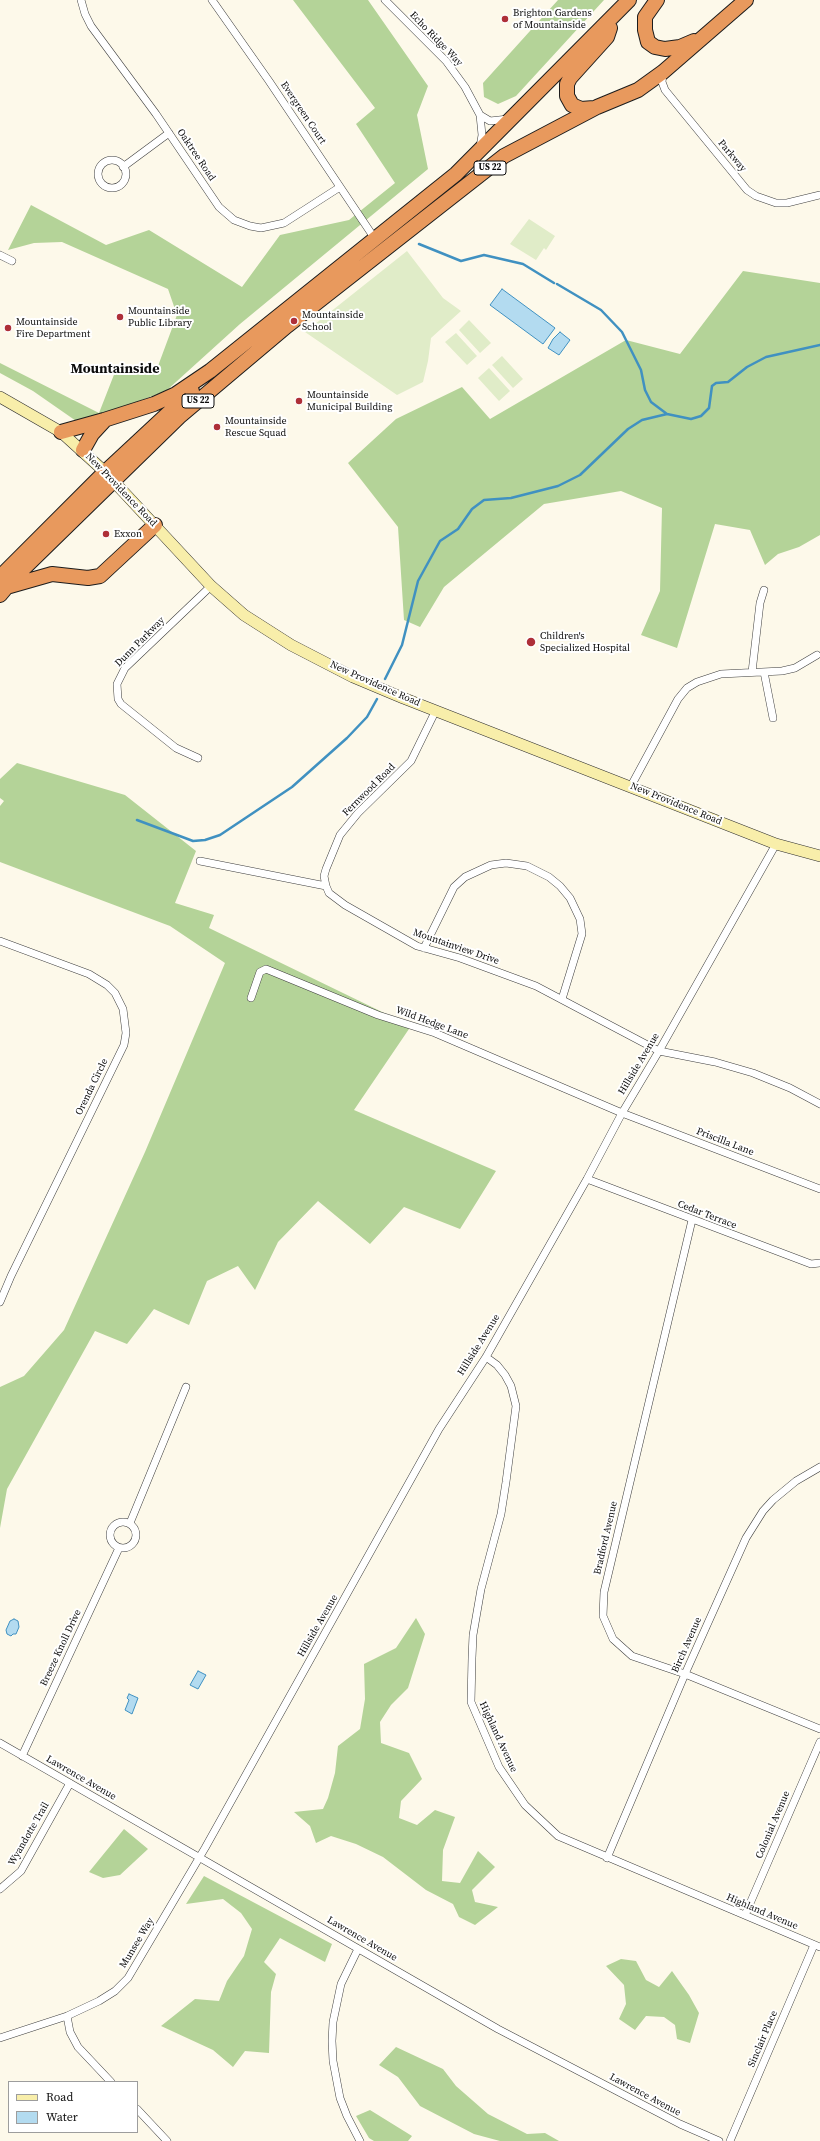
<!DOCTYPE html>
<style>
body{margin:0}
#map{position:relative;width:820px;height:2141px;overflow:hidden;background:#fdf9ea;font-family:"Source Serif 4",serif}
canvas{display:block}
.legend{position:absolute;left:8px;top:2081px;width:130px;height:52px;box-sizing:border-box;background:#fff;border:1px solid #9d9d9d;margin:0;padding:5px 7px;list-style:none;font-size:12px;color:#0b0b0b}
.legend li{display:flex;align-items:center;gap:8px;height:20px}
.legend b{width:20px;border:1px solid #9d9d9d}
</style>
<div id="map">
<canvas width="820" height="2141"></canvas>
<ul class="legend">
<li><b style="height:5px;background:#f8eeaa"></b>Road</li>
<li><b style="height:11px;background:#b3dbf0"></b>Water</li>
</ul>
</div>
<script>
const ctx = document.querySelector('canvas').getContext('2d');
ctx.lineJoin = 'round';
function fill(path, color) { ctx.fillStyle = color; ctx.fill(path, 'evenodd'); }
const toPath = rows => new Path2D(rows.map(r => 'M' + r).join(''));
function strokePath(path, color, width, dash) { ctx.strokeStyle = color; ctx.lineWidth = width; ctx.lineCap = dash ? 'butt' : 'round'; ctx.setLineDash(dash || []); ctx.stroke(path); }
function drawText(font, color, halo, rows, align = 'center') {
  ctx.font = font + ' "Source Serif 4",serif'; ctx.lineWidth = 4; ctx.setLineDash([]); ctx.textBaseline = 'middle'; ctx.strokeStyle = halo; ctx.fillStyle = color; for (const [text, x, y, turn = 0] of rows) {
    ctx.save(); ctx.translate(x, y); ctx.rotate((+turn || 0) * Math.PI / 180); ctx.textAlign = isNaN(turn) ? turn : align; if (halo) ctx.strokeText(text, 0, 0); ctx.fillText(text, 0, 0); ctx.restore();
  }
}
fill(toPath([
 [293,0,368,0,428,86,417,115,428,169,240,324,166,391,79,423,33,391,0,373,0,363,99,413,117,367,141,374,158,366,177,315,168,289,62,242,34,243,8,250,31,205,106,245,149,230,242,287,280,235,349,220,395,183,356,124,375,108],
 [558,0,604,0,516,96,498,104,484,97,483,83],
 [743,271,820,283,820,535,799,547,778,554,765,565,750,530,715,524,677,648,641,635,660,591,662,508,621,491,544,504,444,587,420,627,404,620,398,527,348,463,396,419,462,387,490,419,626,340,680,354],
 [17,763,125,795,196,851,175,903,214,915,209,928,411,1026,354,1110,496,1171,460,1229,404,1207,370,1244,318,1201,278,1242,255,1290,238,1266,207,1281,189,1325,154,1309,127,1344,95,1331,7,1489,0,1528,0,1387,24,1376,64,1330,145,1152,225,963,170,926,0,862,0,806,4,801,0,798,0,779],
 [416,1618,425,1634,408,1688,391,1705,380,1722,381,1743,409,1753,422,1779,401,1801,399,1818,417,1825,435,1810,455,1817,443,1850,442,1881,460,1883,478,1851,495,1867,472,1890,475,1902,498,1907,475,1925,459,1917,453,1904,426,1890,383,1857,356,1844,331,1836,316,1843,310,1826,294,1812,323,1809,328,1798,335,1773,338,1746,360,1729,365,1699,364,1664,396,1648],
 [124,1829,148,1849,120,1875,103,1878,89,1872],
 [204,1876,332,1944,325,1962,280,1938,264,1962,276,1974,271,1992,269,2053,245,2051,233,2067,213,2050,161,2026,195,1999,219,2001,227,1981,244,1956,252,1929,241,1913,223,1899,186,1904],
 [621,1959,636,1961,646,1980,659,1987,672,1971,689,1995,699,2013,690,2043,677,2039,675,2025,664,2017,646,2016,635,2030,619,2019,626,2004,624,1985,606,1966],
 [396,2047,443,2069,456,2086,488,2114,527,2134,545,2133,559,2141,500,2141,474,2134,420,2106,398,2077,379,2065],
 [370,2110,412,2136,408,2141,374,2141,369,2138,356,2116]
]), '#b4d398');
fill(toPath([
 [529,219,555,236,546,250,544,248,536,260,510,244],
 [407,251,443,298,461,311,431,338,428,361,423,382,397,395,305,332],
 [469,320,491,343,480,353,459,330],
 [456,333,477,356,467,365,445,342],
 [502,356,523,379,513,388,492,365],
 [489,368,510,391,499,401,478,378]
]), '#e0ecc8');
const water = toPath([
 [502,289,555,328,543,344,490,305,502,289],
 [560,332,570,340,559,355,548,348,553,339,560,332],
 [14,1619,18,1621,19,1627,16,1634,13,1634,11,1636,7,1634,6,1630,10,1621,14,1619],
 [198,1671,206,1675,198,1689,190,1685,198,1671],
 [129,1694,138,1698,132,1714,125,1710,129,1700,127,1698,129,1694]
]);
fill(water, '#b3dbf0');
strokePath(water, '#4091c1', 1);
strokePath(toPath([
 [419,244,461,261,484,255,523,264,554,283],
 [557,284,601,310,622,332,641,370,645,390,651,402,667,414],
 [385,679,402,645,418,581,440,541,458,529,472,509,484,500,511,498,558,486,580,475,628,429,642,420,667,414,691,419,701,416,709,408,712,386,716,383,728,382,747,367,766,357,820,345],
 [137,820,193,841,205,840,220,835,292,787,347,738,367,717,377,699]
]), '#4091c1', 2.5);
const street = toPath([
 [81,0,85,14,91,26,156,114,219,207,234,220,250,226,261,228,284,223,340,187],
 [212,0,269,81,375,239],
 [385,0,446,61,465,87,480,115,482,135,480,147],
 [663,73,662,82,665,90,747,190,756,196,776,203,787,203,820,195],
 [480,115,490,121,508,119],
 '98 174a14 14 0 1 1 28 0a14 14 0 1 1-28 0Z',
 [123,167,169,133],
 [0,255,12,261],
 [752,672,760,603,764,590],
 [764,672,773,718],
 [198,758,176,748,121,704,118,699,117,684,125,668,211,586],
 [631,786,678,699,687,688,697,682,721,674,782,671,795,668,817,655],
 [200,861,326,886,329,893,345,905,417,946,460,958,536,986,659,1051,715,1062,753,1073,790,1088,820,1104],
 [326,886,324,876,326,869,340,835,358,813,411,761,436,710],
 [0,941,89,974,107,985,115,993,123,1009,126,1033,124,1045,11,1276,0,1302],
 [424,948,454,887,465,877,491,865,506,863,527,866,549,877,560,886,570,898,580,919,582,934,562,999],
 [251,998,260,972,266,969,378,1015,435,1033,622,1113,820,1189],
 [587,1179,811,1264,820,1263],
 [692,1220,604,1592,603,1616,613,1639,632,1656,685,1674,820,1729],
 [486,1357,497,1365,505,1375,511,1386,516,1406,506,1482,501,1514,481,1589,473,1635,472,1658,471,1702,499,1767,525,1805,558,1836,820,1947],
 '110 1535a13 13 0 1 1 26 0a13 13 0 1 1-26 0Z',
 [130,1523,186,1387],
 [0,1743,498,2029,680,2124,719,2141],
 [22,1756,119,1548],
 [607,1858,685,1674,746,1538,763,1511,773,1500,796,1481,820,1467],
 [0,1889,21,1871,70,1783],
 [745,1915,820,1742],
 [358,1949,341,1984,333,2022,332,2041,333,2061,340,2098,347,2116,360,2141],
 [67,2016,70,2032,78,2047,111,2082],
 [0,2038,67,2016,99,2001,115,1991,128,1978,205,1848,439,1429,486,1357,587,1179,622,1113,659,1051,776,844],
 [137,2109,167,2141],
 [730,2141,814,1945]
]);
const secondary = toPath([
 [0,397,61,432,105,472,211,586,244,615,291,645,353,677,403,698,776,844,820,856]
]);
const highway = toPath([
 [657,0,645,17,645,30,648,42,655,47,665,49,680,47,694,41],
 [594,108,581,109,572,105,567,96,567,84,570,78,607,37,610,28],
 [61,432,104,420,154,404,176,394,210,371,456,174,629,0],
 [83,450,92,434,104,421],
 [0,577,105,472,192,391],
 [10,586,52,574,88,578,100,576,155,525],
 [0,595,15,577,179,417,287,326,504,156,597,107,638,90,663,72,746,0]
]);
strokePath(street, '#3e3e3e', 8);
strokePath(secondary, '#2d2d2d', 12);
strokePath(highway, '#1c1c1c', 16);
strokePath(street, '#fff', 7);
strokePath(secondary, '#f8eeaa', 11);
strokePath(highway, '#e8995d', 14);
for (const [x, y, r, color] of [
 [505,19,4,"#ae2f38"],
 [120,317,4,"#ae2f38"],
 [294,321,4,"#ae2f38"],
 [8,328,4,"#ae2f38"],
 [299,401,4,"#ae2f38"],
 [217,427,4,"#ae2f38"],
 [106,534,4,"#ae2f38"],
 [531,642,5,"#ae2f38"]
]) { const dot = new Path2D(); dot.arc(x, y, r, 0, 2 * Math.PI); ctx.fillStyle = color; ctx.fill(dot); strokePath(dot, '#fff', 1.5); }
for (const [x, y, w] of [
 [490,168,32],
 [198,401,32]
]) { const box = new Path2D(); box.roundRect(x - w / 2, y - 7, w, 14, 3); ctx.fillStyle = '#fff'; ctx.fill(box); strokePath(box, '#0b0b0b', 1); }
drawText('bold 9px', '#0b0b0b', null, [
 ["US 22",490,168],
 ["US 22",198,401]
]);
drawText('10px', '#0b0b0b', '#fff', [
 ["Brighton Gardens",513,13],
 ["of Mountainside",513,25],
 ["Mountainside",128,311],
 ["Public Library",128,323],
 ["Mountainside",302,315],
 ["School",302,327],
 ["Mountainside",16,322],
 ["Fire Department",16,334],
 ["Mountainside",307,395],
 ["Municipal Building",307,407],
 ["Mountainside",225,421],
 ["Rescue Squad",225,433],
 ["Exxon",114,534],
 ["Children's",540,636],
 ["Specialized Hospital",540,648]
], 'left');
drawText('10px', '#0b0b0b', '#fff', [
 ["Echo Ridge Way",436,39,46],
 ["Evergreen Court",303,113,56],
 ["Oaktree Road",196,155,56],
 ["Parkway",732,156,50],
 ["New Providence Road",121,490,46],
 ["Dunn Parkway",140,642,-45],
 ["New Providence Road",375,684,24],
 ["Fernwood Road",369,790,-45],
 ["New Providence Road",676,804,22],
 ["Mountainview Drive",456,947,19],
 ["Wild Hedge Lane",432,1023,20],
 ["Hillside Avenue",639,1064,-59],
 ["Orenda Circle",92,1087,-64],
 ["Priscilla Lane",725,1142,21],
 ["Cedar Terrace",707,1215,21],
 ["Hillside Avenue",479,1345,-58],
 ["Bradford Avenue",606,1538,-77],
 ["Hillside Avenue",318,1626,-60],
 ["Birch Avenue",687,1645,-66],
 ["Breeze Knoll Drive",61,1648,-65],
 ["Highland Avenue",498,1737,65],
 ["Lawrence Avenue",81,1778,30],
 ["Colonial Avenue",773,1825,-67],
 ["Wyandotte Trail",29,1834,-60],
 ["Highland Avenue",762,1912,23],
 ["Lawrence Avenue",362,1939,30],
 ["Munsee Way",137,1943,-59],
 ["Sinclair Place",763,2039,-67],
 ["Lawrence Avenue",645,2095,28]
]);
drawText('bold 14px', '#0b0b0b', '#fff', [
 ["Mountainside",115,369]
]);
</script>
